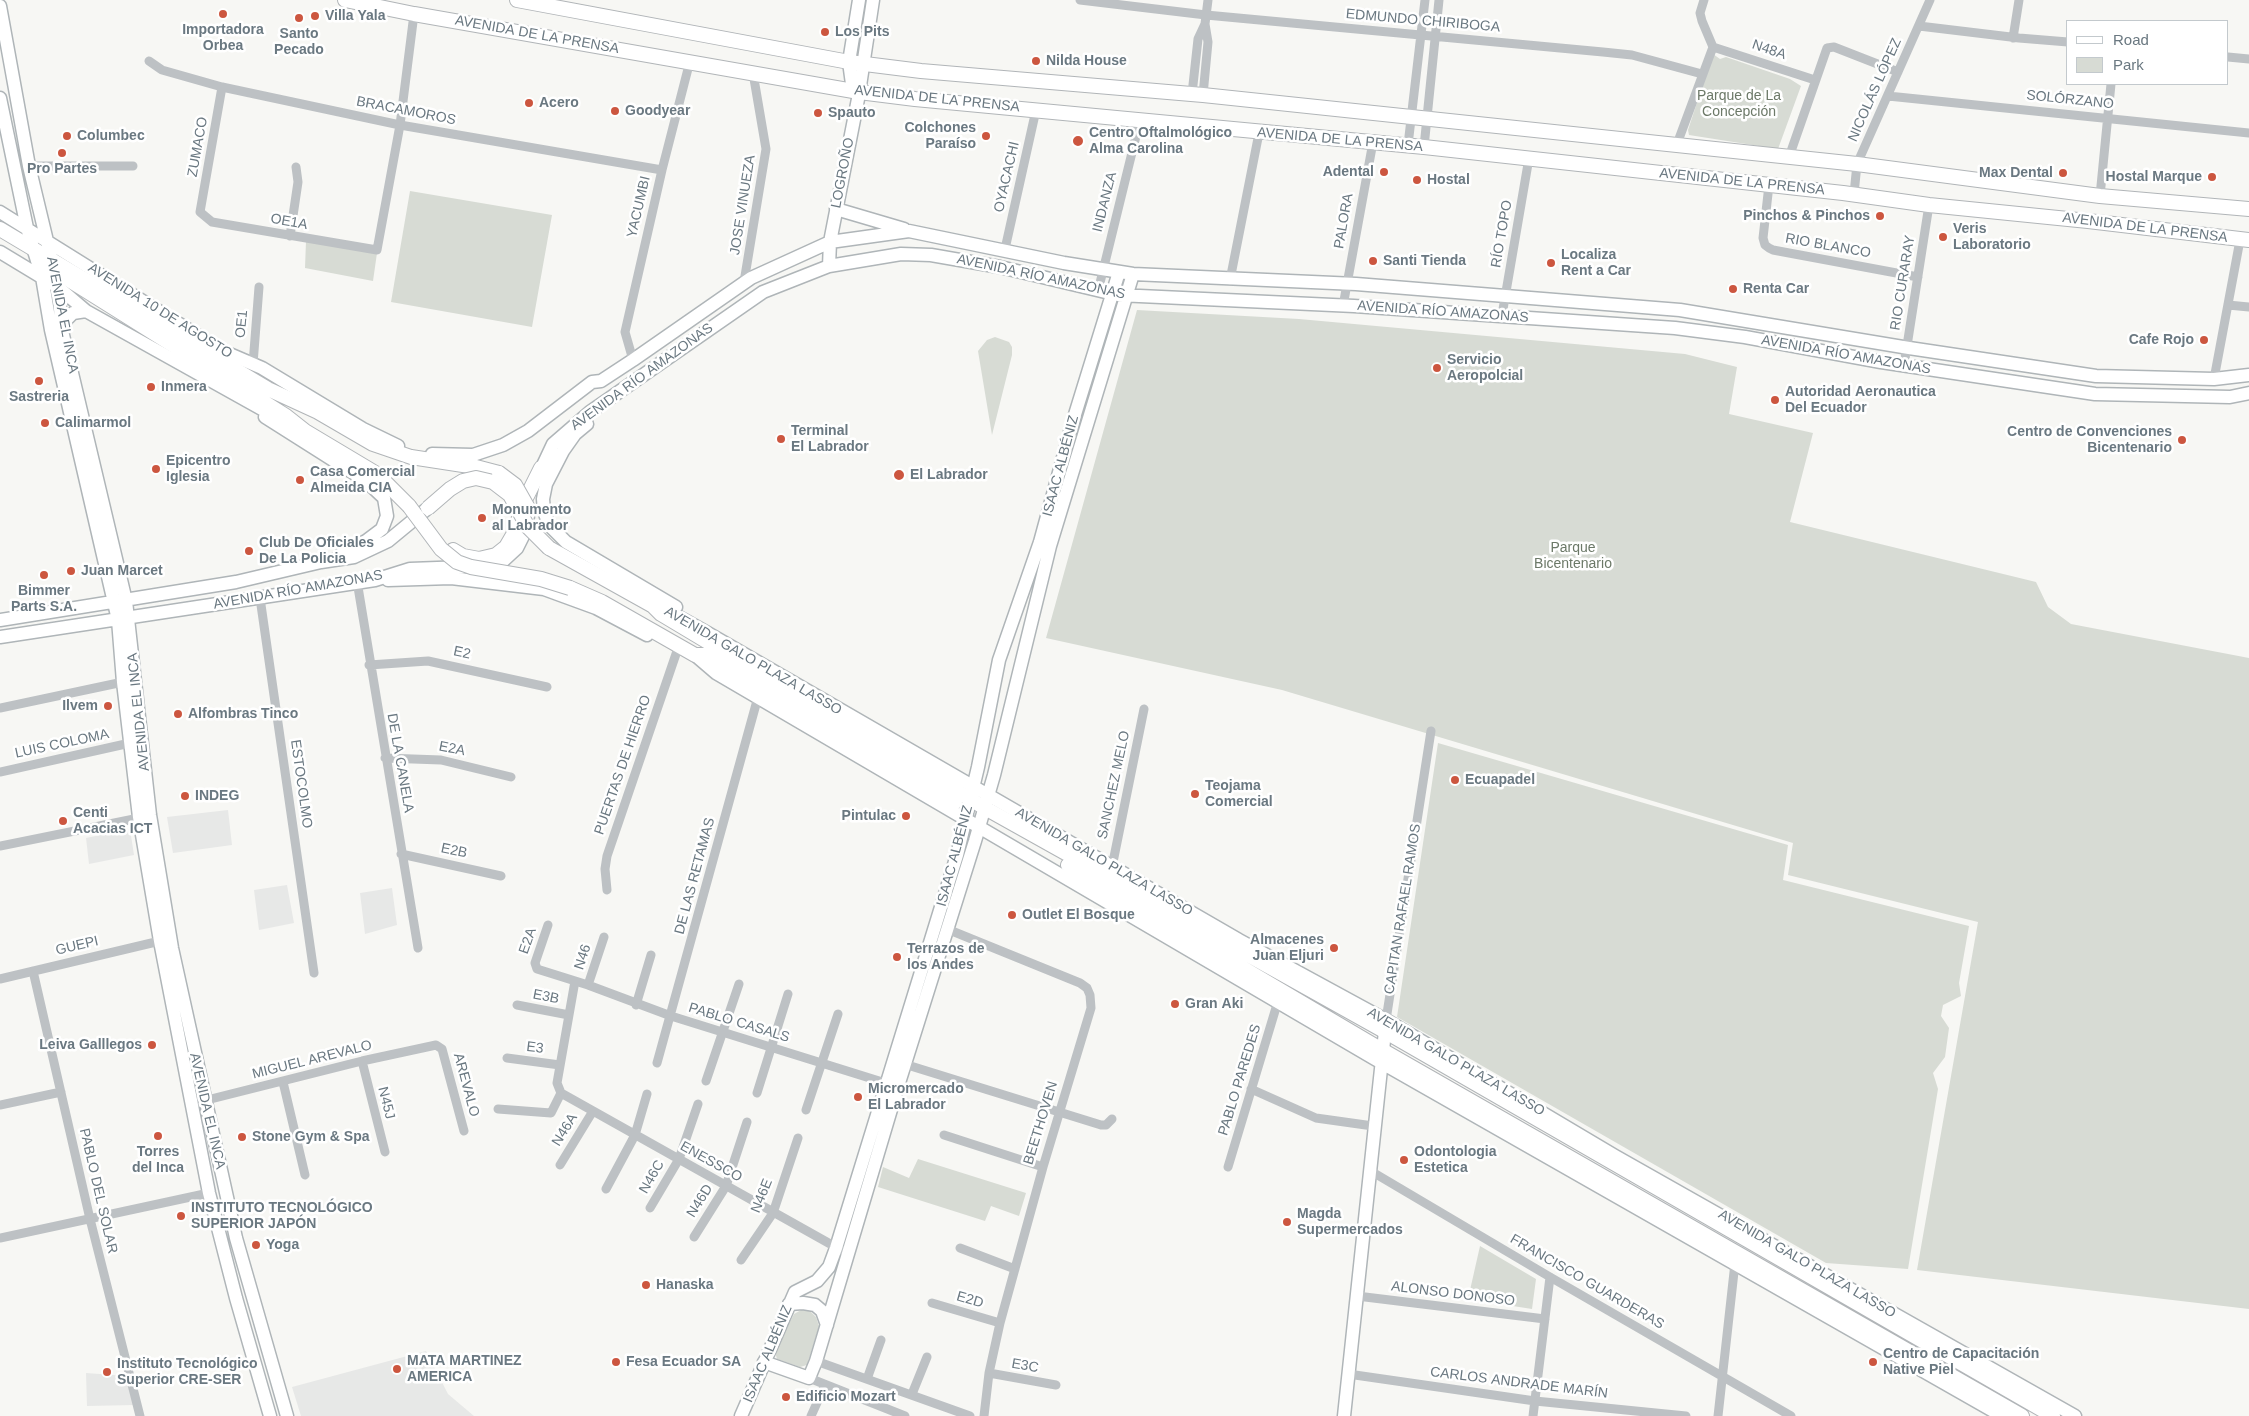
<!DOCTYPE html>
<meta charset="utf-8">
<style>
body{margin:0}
#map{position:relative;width:2249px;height:1416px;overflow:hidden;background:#f7f7f4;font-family:Arial,sans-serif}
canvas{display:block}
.legend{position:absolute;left:2066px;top:20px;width:162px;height:65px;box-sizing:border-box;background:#fff;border:1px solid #c3c9cd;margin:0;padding:6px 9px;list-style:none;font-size:15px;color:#6a7881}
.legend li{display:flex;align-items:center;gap:10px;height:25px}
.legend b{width:25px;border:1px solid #c3c9cd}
</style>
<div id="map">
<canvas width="2249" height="1416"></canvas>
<ul class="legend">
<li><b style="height:6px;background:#fff"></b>Road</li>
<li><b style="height:14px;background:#d7dbd4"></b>Park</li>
</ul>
</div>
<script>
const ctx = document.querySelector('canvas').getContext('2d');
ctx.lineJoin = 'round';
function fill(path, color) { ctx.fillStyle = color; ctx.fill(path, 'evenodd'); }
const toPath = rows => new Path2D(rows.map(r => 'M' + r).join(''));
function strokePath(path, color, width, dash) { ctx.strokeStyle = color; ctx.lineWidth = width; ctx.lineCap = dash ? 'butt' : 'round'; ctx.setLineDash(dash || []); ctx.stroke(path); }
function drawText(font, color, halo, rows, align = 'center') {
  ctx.font = font + ' Arial,sans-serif'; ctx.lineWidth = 5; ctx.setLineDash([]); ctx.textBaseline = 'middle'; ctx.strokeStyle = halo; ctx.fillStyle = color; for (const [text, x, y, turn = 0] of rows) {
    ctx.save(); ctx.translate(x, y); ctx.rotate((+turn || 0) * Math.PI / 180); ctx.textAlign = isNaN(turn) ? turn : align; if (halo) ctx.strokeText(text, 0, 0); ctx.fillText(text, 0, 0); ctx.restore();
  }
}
fill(toPath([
 [228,810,232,845,173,853,167,817],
 [130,829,134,855,89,864,86,838],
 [287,885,294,923,259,930,254,890],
 [392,888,397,925,365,934,360,893],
 [426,1351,448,1394,474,1416,301,1416,292,1387],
 [86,1373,127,1376,135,1405,87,1406]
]), '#e7e8e7');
fill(toPath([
 [1713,54,1720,59,1726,57,1790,79,1801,86,1778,149,1689,135,1688,130],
 [410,191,552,215,532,327,391,302],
 [306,241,377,253,373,281,305,268],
 [1137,310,1299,319,1685,354,1737,367,1729,414,1813,433,1790,522,2036,582,2048,607,2071,624,2249,658,2249,1309,1917,1270,1978,922,1788,875,1793,843,1282,690,1046,638],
 [995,337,1009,342,1012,347,1012,355,992,435,978,351,987,340],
 [1438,743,1788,845,1783,880,1969,926,1959,983,1961,996,1943,1005,1941,1016,1949,1028,1945,1057,1933,1073,1938,1089,1908,1269,1826,1263,1397,1017],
 [918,1159,1026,1193,1019,1216,991,1206,985,1221,878,1187,883,1167,909,1178],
 [1480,1246,1536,1279,1532,1309,1468,1299],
 [803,1309,810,1311,816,1317,819,1326,807,1365,800,1367,777,1359,775,1352,794,1314]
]), '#d7dbd4');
const secondary = toPath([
 [859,0,849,62,852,84,859,92],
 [0,6,29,166,58,287,62,331,126,601,150,815,172,948,236,1238,287,1416],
 [0,98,27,228,42,277,51,330,118,620,123,682,139,817,160,941,209,1193,236,1298,270,1416],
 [836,209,904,229],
 [0,212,226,353],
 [0,252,58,287,86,311,276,417],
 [829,266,830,242,858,99,873,0],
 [62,331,66,320,73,313,86,311],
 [220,350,262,368,363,429,398,446],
 [265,417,366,481,384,498,387,516,382,529,366,541,341,554],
 [587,424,575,434,563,451,546,484,543,499,544,511,549,525,566,542,676,607],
 [432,454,473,455,503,445,528,431,592,382,601,381,633,360,751,278,830,242,909,231,1064,263,1133,274,1356,284,1680,310,1909,348,2096,376,2214,379,2249,375],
 [537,478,553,444,590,412,763,292,829,266,901,254,931,255,1000,267,1118,295,1354,306,1675,328,1745,337,1881,362,2095,394,2230,397,2249,393],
 [388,580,451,578,544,589,596,608,647,635],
 [658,607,663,608,706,632,1239,940,1386,1020,1615,1156,2075,1416],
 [0,620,236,582,321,562,354,557,388,541,428,508],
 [0,637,375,580,410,569,492,566,504,560,517,548,524,534,528,516],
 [695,655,716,673,1375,1059,2002,1416],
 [789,1304,803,1303,815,1305,822,1311,827,1325],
 [764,1362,809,1378,816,1361,898,1086,975,841,994,775,1050,546,1133,274],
 [741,1416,795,1292,817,1281,829,1267,836,1248,957,855,978,767,999,660,1040,542,1073,421,1119,272],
 [1344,1416,1386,1022]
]);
const primary = toPath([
 [345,0,414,14,859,92,915,99,1424,147,1843,193,1929,205,2088,221,2249,240],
 [517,0,849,62,921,71,1203,95,1857,164,2100,196,2249,209],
 [0,229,268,389,318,412,373,444,411,457,476,467,499,473],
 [42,263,286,416,305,431,377,474,409,506],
 [549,548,653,606,661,614,985,808,1384,1031,2053,1416],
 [453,550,463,556,479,559,496,555,506,547,513,535,526,498,541,468],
 [570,588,602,602,695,655,704,655,955,802],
 [1068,865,1382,1050,2022,1416]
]);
strokePath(secondary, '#afb5b8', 15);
strokePath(primary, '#b1b5b8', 16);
strokePath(toPath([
 [1080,0,1206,15,1603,52,1632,55,1702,74],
 [1919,26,2019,38,2068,42],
 [2013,38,2019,0],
 [1713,47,1815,80],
 [2228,57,2249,59],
 [149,61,162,70,222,87,400,125,662,170],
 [222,87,200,212,212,222,377,250,400,125,414,14],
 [1192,94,1198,39,1205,24],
 [1203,95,1208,42,1205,24,1208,0],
 [1888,96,2249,133],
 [1677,144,1713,47,1702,21,1700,13,1704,0],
 [1408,145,1425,0],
 [1424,147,1439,0],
 [1789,157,1827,48,1834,47,1898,72],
 [29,166,133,166],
 [1769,185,1763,238,1765,245,1769,248,1773,250,1918,277],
 [1854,194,1857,164,1930,0],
 [2100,196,2111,84],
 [290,236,298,182,296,167],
 [1005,249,1036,110],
 [1230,280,1259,133],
 [744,282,766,149,753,73],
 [1098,291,1140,120],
 [2228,305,2249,307],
 [1343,306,1373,142],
 [1502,315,1529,158],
 [633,360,625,332,662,170,690,61],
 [253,364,259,287],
 [1904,365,1929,205],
 [2214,379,2240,240],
 [357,581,418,948],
 [260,598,314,973],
 [369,665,428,661,547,687],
 [0,708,123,682],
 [385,758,441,760,511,777],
 [0,772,130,743],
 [0,846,144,817],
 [401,854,501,876],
 [1112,867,1144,709],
 [607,890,605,869,607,856,677,651],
 [548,925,535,963,537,969,588,985,671,1016,892,1085],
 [947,929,1080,983,1087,988,1090,995,1091,1008,1043,1167,1000,1323,989,1373,984,1416],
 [33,971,90,1219,140,1416],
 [0,979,160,941],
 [575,981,557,1083,561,1093,841,1250],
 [588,985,604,937],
 [517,1005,569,1015],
 [636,1005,651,955],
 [1386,1020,1431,731],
 [507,1058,560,1065],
 [362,1061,385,1152],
 [657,1063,758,697],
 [901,1063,1101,1125,1106,1125,1112,1119],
 [706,1081,739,984],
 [283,1082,305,1175],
 [1251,1089,1316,1118,1373,1126],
 [757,1093,788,994],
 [191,1104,362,1061,436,1045,442,1049,464,1131],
 [0,1105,61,1092],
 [498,1109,551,1113,561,1093],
 [806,1110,838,1014],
 [944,1135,1043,1167],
 [560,1165,593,1111],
 [1228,1167,1278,1001],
 [1369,1170,1550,1277,1791,1416],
 [606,1189,635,1135,647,1094],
 [650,1208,679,1159,698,1104],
 [694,1237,726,1186,747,1122],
 [0,1238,209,1193],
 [960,1248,1015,1269],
 [741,1260,773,1213,798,1138],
 [1357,1296,1545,1319],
 [932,1303,1000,1323],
 [816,1361,970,1416],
 [989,1373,1056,1385],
 [1348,1374,1535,1401,1686,1416],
 [809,1378,905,1416],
 [867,1379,881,1340],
 [912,1394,927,1357],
 [811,1416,825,1385],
 [1533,1416,1550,1277],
 [1718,1416,1735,1263]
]), '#bdc1c4', 9);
strokePath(secondary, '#fff', 12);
strokePath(primary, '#fff', 14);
const primaryBridge = toPath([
 [499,473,515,485,528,508],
 [409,506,441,549,457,562,471,567,541,579,570,588],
 [428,508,450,489,463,481,476,478,493,482,510,495,528,527,549,548]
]);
strokePath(primaryBridge, '#b1b5b8', 16, []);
strokePath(primaryBridge, '#fff', 14);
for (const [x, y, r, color] of [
 [223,14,5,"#cc563f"],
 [315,16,5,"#cc563f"],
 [299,18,5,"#cc563f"],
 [825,32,5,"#cc563f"],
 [1036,61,5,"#cc563f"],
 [529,103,5,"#cc563f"],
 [615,111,5,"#cc563f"],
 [818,113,5,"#cc563f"],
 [67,136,5,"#cc563f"],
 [986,136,5,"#cc563f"],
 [1078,141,6,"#cc563f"],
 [62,153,5,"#cc563f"],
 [1384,172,5,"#cc563f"],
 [2063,173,5,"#cc563f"],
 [2212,177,5,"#cc563f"],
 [1417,180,5,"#cc563f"],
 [1880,216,5,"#cc563f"],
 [1943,237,5,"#cc563f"],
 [1373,261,5,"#cc563f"],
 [1551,263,5,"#cc563f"],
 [1733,289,5,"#cc563f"],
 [2204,340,5,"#cc563f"],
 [1437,368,5,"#cc563f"],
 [39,381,5,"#cc563f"],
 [151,387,5,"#cc563f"],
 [1775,400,5,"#cc563f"],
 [45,423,5,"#cc563f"],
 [781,439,5,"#cc563f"],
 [2182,440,5,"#cc563f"],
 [156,469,5,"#cc563f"],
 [899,475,6,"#cc563f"],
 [300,480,5,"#cc563f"],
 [482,518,5,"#cc563f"],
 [249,551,5,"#cc563f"],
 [71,571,5,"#cc563f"],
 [44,575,5,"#cc563f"],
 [108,706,5,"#cc563f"],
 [178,714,5,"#cc563f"],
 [1455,780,5,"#cc563f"],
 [1195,794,5,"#cc563f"],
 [185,796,5,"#cc563f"],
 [906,816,5,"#cc563f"],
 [63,821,5,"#cc563f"],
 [1012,915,5,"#cc563f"],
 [1334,948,5,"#cc563f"],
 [897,957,5,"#cc563f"],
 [1175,1004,5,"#cc563f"],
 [152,1045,5,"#cc563f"],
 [858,1097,5,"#cc563f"],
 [158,1136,5,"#cc563f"],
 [242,1137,5,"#cc563f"],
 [1404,1160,5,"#cc563f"],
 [181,1216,5,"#cc563f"],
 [1287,1222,5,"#cc563f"],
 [256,1245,5,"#cc563f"],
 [646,1285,5,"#cc563f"],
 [616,1362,5,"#cc563f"],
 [1873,1362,5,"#cc563f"],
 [397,1369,5,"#cc563f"],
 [107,1372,5,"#cc563f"],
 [786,1397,5,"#cc563f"]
]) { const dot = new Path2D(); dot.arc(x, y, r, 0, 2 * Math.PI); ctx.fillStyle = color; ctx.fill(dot); strokePath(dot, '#fff', 2); }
drawText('bold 14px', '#6a7881', '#fff', [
 ["Villa Yala",325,16],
 ["Importadora",223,30,"center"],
 ["Orbea",223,46,"center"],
 ["Los Pits",835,32],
 ["Santo",299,34,"center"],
 ["Pecado",299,50,"center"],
 ["Nilda House",1046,61],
 ["Acero",539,103],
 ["Goodyear",625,111],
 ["Spauto",828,113],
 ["Colchones",976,128,"right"],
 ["Paraíso",976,144,"right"],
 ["Centro Oftalmológico",1089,133],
 ["Alma Carolina",1089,149],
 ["Columbec",77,136],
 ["Pro Partes",62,169,"center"],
 ["Adental",1374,172,"right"],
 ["Max Dental",2053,173,"right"],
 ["Hostal Marque",2202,177,"right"],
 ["Hostal",1427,180],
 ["Pinchos & Pinchos",1870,216,"right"],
 ["Veris",1953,229],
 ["Laboratorio",1953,245],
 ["Localiza",1561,255],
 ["Rent a Car",1561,271],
 ["Santi Tienda",1383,261],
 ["Renta Car",1743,289],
 ["Cafe Rojo",2194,340,"right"],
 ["Servicio",1447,360],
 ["Aeropolcial",1447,376],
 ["Inmera",161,387],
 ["Autoridad Aeronautica",1785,392],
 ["Del Ecuador",1785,408],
 ["Sastreria",39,397,"center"],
 ["Calimarmol",55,423],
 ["Terminal",791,431],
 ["El Labrador",791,447],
 ["Centro de Convenciones",2172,432,"right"],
 ["Bicentenario",2172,448,"right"],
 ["Epicentro",166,461],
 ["Iglesia",166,477],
 ["Casa Comercial",310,472],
 ["Almeida CIA",310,488],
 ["El Labrador",910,475],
 ["Monumento",492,510],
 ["al Labrador",492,526],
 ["Club De Oficiales",259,543],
 ["De La Policia",259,559],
 ["Juan Marcet",81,571],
 ["Bimmer",44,591,"center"],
 ["Parts S.A.",44,607,"center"],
 ["Ilvem",98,706,"right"],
 ["Alfombras Tinco",188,714],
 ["Ecuapadel",1465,780],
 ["Teojama",1205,786],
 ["Comercial",1205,802],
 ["INDEG",195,796],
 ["Centi",73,813],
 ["Acacias ICT",73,829],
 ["Pintulac",896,816,"right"],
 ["Outlet El Bosque",1022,915],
 ["Almacenes",1324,940,"right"],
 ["Juan Eljuri",1324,956,"right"],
 ["Terrazos de",907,949],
 ["los Andes",907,965],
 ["Gran Aki",1185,1004],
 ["Leiva Galllegos",142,1045,"right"],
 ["Micromercado",868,1089],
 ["El Labrador",868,1105],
 ["Stone Gym & Spa",252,1137],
 ["Torres",158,1152,"center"],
 ["del Inca",158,1168,"center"],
 ["Odontologia",1414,1152],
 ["Estetica",1414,1168],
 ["INSTITUTO TECNOLÓGICO",191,1208],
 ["SUPERIOR JAPÓN",191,1224],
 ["Magda",1297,1214],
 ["Supermercados",1297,1230],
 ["Yoga",266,1245],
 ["Hanaska",656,1285],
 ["Centro de Capacitación",1883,1354],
 ["Native Piel",1883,1370],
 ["MATA MARTINEZ",407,1361],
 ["AMERICA",407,1377],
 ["Fesa Ecuador SA",626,1362],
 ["Instituto Tecnológico",117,1364],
 ["Superior CRE-SER",117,1380],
 ["Edificio Mozart",796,1397]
], 'left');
drawText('14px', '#6a7881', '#fff', [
 ["EDMUNDO CHIRIBOGA",1423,21,5],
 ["AVENIDA DE LA PRENSA",537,35,10],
 ["N48A",1769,50,19],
 ["NICOLÁS LÓPEZ",1875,90,-66],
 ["AVENIDA DE LA PRENSA",937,99,6],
 ["SOLÓRZANO",2070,100,6],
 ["BRACAMOROS",406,111,11],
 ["AVENIDA DE LA PRENSA",1340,140,5],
 ["ZUMACO",198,147,-80],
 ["LOGROÑO",843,173,-79],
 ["OYACACHI",1007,177,-77],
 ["AVENIDA DE LA PRENSA",1742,182,6],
 ["INDANZA",1105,202,-76],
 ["JOSE VINUEZA",743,205,-81],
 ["YACUMBI",639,207,-77],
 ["PALORA",1344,221,-80],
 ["OE1A",289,222,10],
 ["AVENIDA DE LA PRENSA",2145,228,7],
 ["RÍO TOPO",1502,234,-80],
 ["RIO BLANCO",1828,246,10],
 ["AVENIDA RÍO AMAZONAS",1041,277,12],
 ["RIO CURARAY",1903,283,-81],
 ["AVENIDA 10 DE AGOSTO",160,311,32],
 ["AVENIDA RÍO AMAZONAS",1443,312,4],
 ["AVENIDA EL INCA",62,315,79],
 ["OE1",242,324,-85],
 ["AVENIDA RÍO AMAZONAS",1846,355,10],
 ["AVENIDA RÍO AMAZONAS",642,377,-36],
 ["ISAAC ALBÉNIZ",1061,466,-75],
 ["AVENIDA RÍO AMAZONAS",298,590,-10],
 ["E2",462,653,12],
 ["AVENIDA GALO PLAZA LASSO",753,661,30],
 ["AVENIDA EL INCA",139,712,-96],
 ["LUIS COLOMA",62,744,-12],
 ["E2A",452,749,11],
 ["DE LA CANELA",400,763,80],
 ["PUERTAS DE HIERRO",623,765,-71],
 ["ESTOCOLMO",301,784,82],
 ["SANCHEZ MELO",1114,785,-78],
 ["E2B",454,851,12],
 ["ISAAC ALBÉNIZ",955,856,-75],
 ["AVENIDA GALO PLAZA LASSO",1104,862,30],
 ["DE LAS RETAMAS",695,876,-75],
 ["CAPITAN RAFAEL RAMOS",1403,909,-81],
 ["E2A",528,941,-71],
 ["GUEPI",77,946,-13],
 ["N46",583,957,-72],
 ["E3B",546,997,11],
 ["PABLO CASALS",739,1023,17],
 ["E3",535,1048,7],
 ["MIGUEL AREVALO",312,1060,-14],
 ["AVENIDA GALO PLAZA LASSO",1456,1062,30],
 ["PABLO PAREDES",1240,1080,-73],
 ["AREVALO",466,1085,75],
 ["N45J",386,1103,76],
 ["AVENIDA EL INCA",207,1111,77],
 ["BEETHOVEN",1041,1123,-73],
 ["N46A",565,1130,-58],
 ["ENESSCO",711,1162,29],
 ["N46C",652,1177,-60],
 ["PABLO DEL SOLAR",98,1191,77],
 ["N46E",762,1196,-68],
 ["N46D",700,1201,-58],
 ["AVENIDA GALO PLAZA LASSO",1807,1264,30],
 ["FRANCISCO GUARDERAS",1587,1282,30],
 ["ALONSO DONOSO",1453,1294,7],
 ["E2D",970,1300,16],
 ["ISAAC ALBÉNIZ",768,1354,-67],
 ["E3C",1025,1366,10],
 ["CARLOS ANDRADE MARÍN",1519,1383,7]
]);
drawText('14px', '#6c7968', '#fff', [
 ["Parque de La",1739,96],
 ["Concepción",1739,112],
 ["Parque",1573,548],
 ["Bicentenario",1573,564]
]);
</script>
